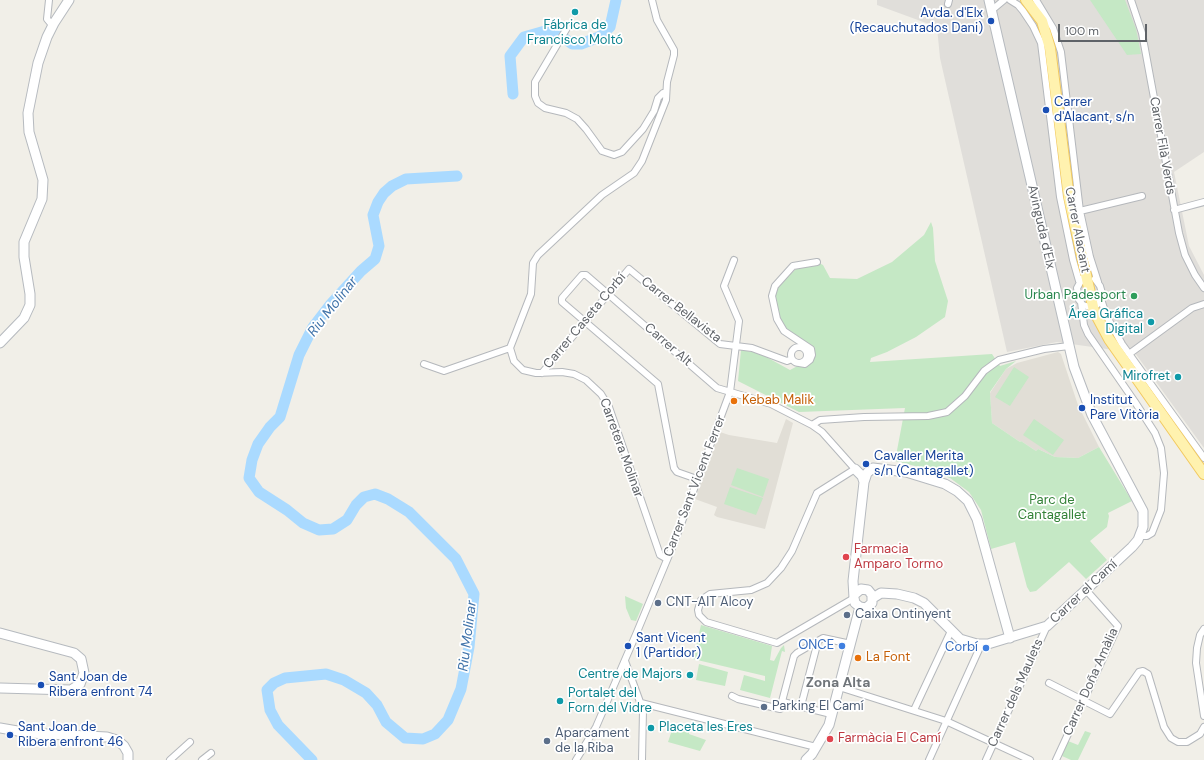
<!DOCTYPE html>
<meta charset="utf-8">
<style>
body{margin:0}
#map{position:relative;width:1204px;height:760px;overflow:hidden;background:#f1efe8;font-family:"DM Sans",sans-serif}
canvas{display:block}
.scale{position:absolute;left:1058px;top:24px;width:89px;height:18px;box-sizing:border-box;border:2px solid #5f6368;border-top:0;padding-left:5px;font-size:12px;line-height:14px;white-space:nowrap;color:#5f6368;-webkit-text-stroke:3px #fff;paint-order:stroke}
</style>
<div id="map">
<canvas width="1204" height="760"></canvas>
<div class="scale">100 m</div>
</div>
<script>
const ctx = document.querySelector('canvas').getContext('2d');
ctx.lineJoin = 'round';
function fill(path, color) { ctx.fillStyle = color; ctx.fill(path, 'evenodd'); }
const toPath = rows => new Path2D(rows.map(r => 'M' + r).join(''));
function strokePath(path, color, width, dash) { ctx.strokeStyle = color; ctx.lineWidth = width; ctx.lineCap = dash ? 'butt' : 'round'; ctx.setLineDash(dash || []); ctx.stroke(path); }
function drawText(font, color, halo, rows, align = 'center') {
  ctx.font = font + ' "DM Sans",sans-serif'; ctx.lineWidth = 3.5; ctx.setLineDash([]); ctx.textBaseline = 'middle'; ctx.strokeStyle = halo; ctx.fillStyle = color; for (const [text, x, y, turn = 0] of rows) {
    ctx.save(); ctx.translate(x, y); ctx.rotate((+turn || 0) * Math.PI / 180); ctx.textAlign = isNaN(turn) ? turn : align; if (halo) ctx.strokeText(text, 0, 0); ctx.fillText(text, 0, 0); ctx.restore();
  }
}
fill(toPath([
 [877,0,1204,0,1204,152,1174,172,1189,246,1204,275,1204,448,1135,353,1057,342,1007,352,940,58,937,27,877,5]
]), '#e0deda');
fill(toPath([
 [1058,352,1061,354,1078,405,1099,447,1078,458,1055,457,1038,449,1036,451,1021,441,1020,442,992,423,990,393,1006,369,1017,363],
 [786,419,793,423,765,529,717,517,714,515,717,507,695,499,720,432,729,435,777,443]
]), '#e1ded6');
fill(toPath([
 [1090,0,1125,0,1136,29,1141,54,1127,55],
 [931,222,933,228,935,261,948,301,945,317,916,337,887,352,871,358,870,362,992,354,1000,366,1016,361,1006,369,990,392,992,423,1020,442,1021,441,1036,451,1038,449,1055,457,1078,458,1099,447,1132,501,1108,513,1109,516,1107,527,1090,541,1107,560,1086,579,1069,562,1036,591,1030,592,1027,587,1015,542,991,549,981,510,969,492,950,478,923,468,895,461,905,408,799,412,738,381,741,350,759,353,790,370,807,361,810,354,808,350,791,339,782,328,774,299,779,285,799,266,817,262,823,265,830,278,857,279,892,262,924,235],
 [1014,367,1029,377,1010,406,995,397],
 [1034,419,1064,440,1053,455,1023,435],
 [737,468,769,479,763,497,731,485],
 [730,487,763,498,756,515,724,504],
 [625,596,643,604,636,621,631,620,626,608],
 [701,625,772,646,770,660,774,661,781,648,784,645,785,652,782,651,770,698,740,690,744,675,765,681,765,676,693,659],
 [699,664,728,672,725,686,696,680],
 [673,727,689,732,689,734,706,740,700,751,668,742],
 [1085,731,1091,733,1078,760,1071,760,1062,756,1068,741,1078,745]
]), '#c5e8c5');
strokePath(toPath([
 [513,94,510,56,524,37,545,31,559,34,572,44,581,44,599,37,610,27,616,0],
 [312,760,278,725,270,710,267,690,274,683,285,678,326,674,344,680,366,693,377,705,386,722,405,738,423,739,435,734,448,720,461,689,469,647,474,594,456,559,409,512,388,499,375,494,364,497,356,505,347,520,333,529,319,530,303,523,287,510,259,492,249,478,252,460,258,444,270,427,280,417,299,355,313,327,330,305,361,271,375,259,379,246,373,215,378,202,384,193,392,186,406,179,457,176]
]), '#aadaff', 11);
const street = toPath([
 [49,0,47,19,52,25],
 [652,0,657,20,674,50,674,55,667,82,666,100,642,161,634,173,602,195,538,255,533,263,531,294,510,348,514,361,523,370,536,373,562,372,574,374,586,380,601,394,609,407,660,555,667,559],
 [1010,0,1018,5,1023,11,1033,26,1041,43,1060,197,1073,260,1079,281],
 [1036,0,1053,28,1061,52,1080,211,1090,257,1098,282],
 [1131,0,1142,33,1179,233,1185,255,1195,275,1204,288],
 [948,4,949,0],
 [992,10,1004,0],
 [567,28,535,82,535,96,538,103,545,108,566,113,577,119,586,129,602,151,614,155,622,152,643,129,654,111,658,98,663,93,666,92],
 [1174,210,1204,202],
 [1080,211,1142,196],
 [1082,279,1077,288,1079,300,1083,305,1093,308,1100,302,1102,293,1100,286,1095,279],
 [1101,299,1106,315,1122,344,1204,458],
 [1081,302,1084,325,1088,334,1135,402,1155,433,1161,448,1164,473,1161,510,1152,533,1147,536,1140,536],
 '791 355a8 8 0 1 1 16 0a8 8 0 1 1-16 0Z',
 [1129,354,1192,308,1204,304],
 [799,363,805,364,810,360,812,355,811,349,784,331,777,319,772,296,775,286,793,266,817,262],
 [424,364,444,371,510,348],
 [542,373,629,269,720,344,752,348,787,361,792,359],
 [812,425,820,420,864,417,928,416,947,412,965,396,984,371,999,360,1044,349,1069,346],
 [697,479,677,472,674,468,658,384,562,302,562,298,582,275,586,275,717,388,771,404,812,425,822,432,855,469],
 [854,598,777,643,706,622,699,615,698,610,701,600,710,594,751,590,767,583,781,568,792,551,817,493,855,469],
 [1204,629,1200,635,1197,648,1196,663,1204,716],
 [625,661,643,710,642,760],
 [1049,683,1110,714,1139,672,1143,671,1148,674,1164,727,1171,738,1178,742,1187,742,1200,734,1204,727],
 [839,687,946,721,1030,760],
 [732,696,738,699,780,709,794,656,797,653,823,638,851,644],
 [783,702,831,714],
 [641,703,816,747],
 [801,706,818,641],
 [914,710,951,631],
 [170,760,190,742],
 [202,760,211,753],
 [576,760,596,727,637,632,674,543,730,392,739,321,724,286,734,260],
 [929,760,981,645],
 [986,760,1047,626],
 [1056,760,1118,626,1086,590]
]);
const secondary = toPath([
 [0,343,24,318,30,305,30,294,24,257,24,242,42,199,43,180,29,132,28,113,38,63,47,37,54,23,69,0],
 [864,482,867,473,873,468,906,472,945,484,957,491,968,501,977,519,1010,638],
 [855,594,861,589,868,590,872,595,872,603,866,608,860,607,855,603,854,598,853,581,864,482,862,476,855,469],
 [873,598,881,593,897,594,914,598,924,603,960,639,977,644,988,644,1047,626,1132,547,1138,540,1143,527,1143,511,1092,415,1074,367,989,0],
 [0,633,74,653,81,659,84,673,80,684,71,690,0,688],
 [0,728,29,733,107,737,117,740,124,746,128,753,128,760],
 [806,760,812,754,829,725,860,607]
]);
const primary = toPath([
 [1026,0,1042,21,1050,48,1069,198,1094,311,1109,339,1204,474]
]);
strokePath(street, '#b5b8bc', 8);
strokePath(secondary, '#b6babf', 11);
strokePath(primary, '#f2c960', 12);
strokePath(street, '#fff', 6);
strokePath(secondary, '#fff', 9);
strokePath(primary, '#fff2af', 10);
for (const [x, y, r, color] of [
 [575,12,4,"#0f9aa8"],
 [991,21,4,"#1a4fb4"],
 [1046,110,4,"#1a4fb4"],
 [1134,296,4,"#2e9e5b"],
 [1151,322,4,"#0f9aa8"],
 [1178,377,4,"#0f9aa8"],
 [734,401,4,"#e8710a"],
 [1082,408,4,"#1a4fb4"],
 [866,464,4,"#1a4fb4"],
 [846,557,4,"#e0444e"],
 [658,603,4,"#5c6f8a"],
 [847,615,4,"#5c6f8a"],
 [628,646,4,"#1a4fb4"],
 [842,646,4,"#3f7fe0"],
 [986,648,4,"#3f7fe0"],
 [858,658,4,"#e8710a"],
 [690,675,4,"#0f9aa8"],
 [41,685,4,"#1a4fb4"],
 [560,701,4,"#0f9aa8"],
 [764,707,4,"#5c6f8a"],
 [651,728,4,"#0f9aa8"],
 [10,735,4,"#1a4fb4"],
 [830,739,4,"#e0444e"],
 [547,741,4,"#5c6f8a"]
]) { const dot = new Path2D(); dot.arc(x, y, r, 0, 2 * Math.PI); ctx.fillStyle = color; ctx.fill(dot); strokePath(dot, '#fff', 1.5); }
drawText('13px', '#164399', '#fff', [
 ["Avda. d'Elx",983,14,"right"],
 ["(Recauchutados Dani)",983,29,"right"],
 ["Carrer",1054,103],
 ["d'Alacant, s/n",1054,118],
 ["Institut",1090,401],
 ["Pare Vitòria",1090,416],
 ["Cavaller Merita",874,457],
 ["s/n (Cantagallet)",874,472],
 ["Sant Vicent",636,639],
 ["1 (Partidor)",636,654],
 ["Sant Joan de",49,678],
 ["Ribera enfront 74",49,693],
 ["Sant Joan de",18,728],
 ["Ribera enfront 46",18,743]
], 'left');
drawText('13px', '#0d838f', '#fff', [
 ["Fábrica de",575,26,"center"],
 ["Francisco Moltó",575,41,"center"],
 ["Área Gráfica",1143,315],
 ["Digital",1143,330],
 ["Mirofret",1170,377],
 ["Centre de Majors",682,675],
 ["Portalet del",568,694,"left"],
 ["Forn del Vidre",568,709,"left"],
 ["Placeta les Eres",659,728,"left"]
], 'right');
drawText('13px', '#5f6368', '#fff', [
 ["Carrer Filà Verds",1162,146,80],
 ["Avinguda d'Elx",1041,227,77],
 ["Carrer Alacant",1077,230,79],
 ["Carrer Bellavista",681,310,38],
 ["Carrer Caseta Corbí",585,321,-50],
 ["Carrer Alt",668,345,41],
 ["Carretera Molinar",621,448,70],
 ["Carrer Sant Vicent Ferrer",695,486,-69],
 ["Carrer el Camí",1084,592,-43],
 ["Carrer Doña Amàlia",1091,682,-66],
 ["Carrer dels Maulets",1016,693,-66]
]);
drawText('13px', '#27864d', '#fff', [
 ["Urban Padesport",1126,296]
], 'right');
drawText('13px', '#c56008', '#fff', [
 ["Kebab Malik",742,401],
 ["La Font",866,658]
], 'left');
drawText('13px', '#348238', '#fff', [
 ["Parc de",1052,501],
 ["Cantagallet",1052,516]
]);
drawText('13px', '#be3a42', '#fff', [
 ["Farmacia",854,550],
 ["Amparo Tormo",854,565],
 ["Farmàcia El Camí",838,739]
], 'left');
drawText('13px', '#4e5e75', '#fff', [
 ["CNT-AIT Alcoy",666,603],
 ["Caixa Ontinyent",855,615],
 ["Parking El Camí",772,707],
 ["Aparcament",555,734],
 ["de la Riba",555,749]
], 'left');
drawText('13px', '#366cbe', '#fff', [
 ["ONCE",834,646],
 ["Corbí",978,648]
], 'right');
drawText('italic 14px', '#4174aa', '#fff', [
 ["Riu Molinar",333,307,-52],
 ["Riu Molinar",468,636,-83]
]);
drawText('bold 14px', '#70757a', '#fff', [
 ["Zona Alta",838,683]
]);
</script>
